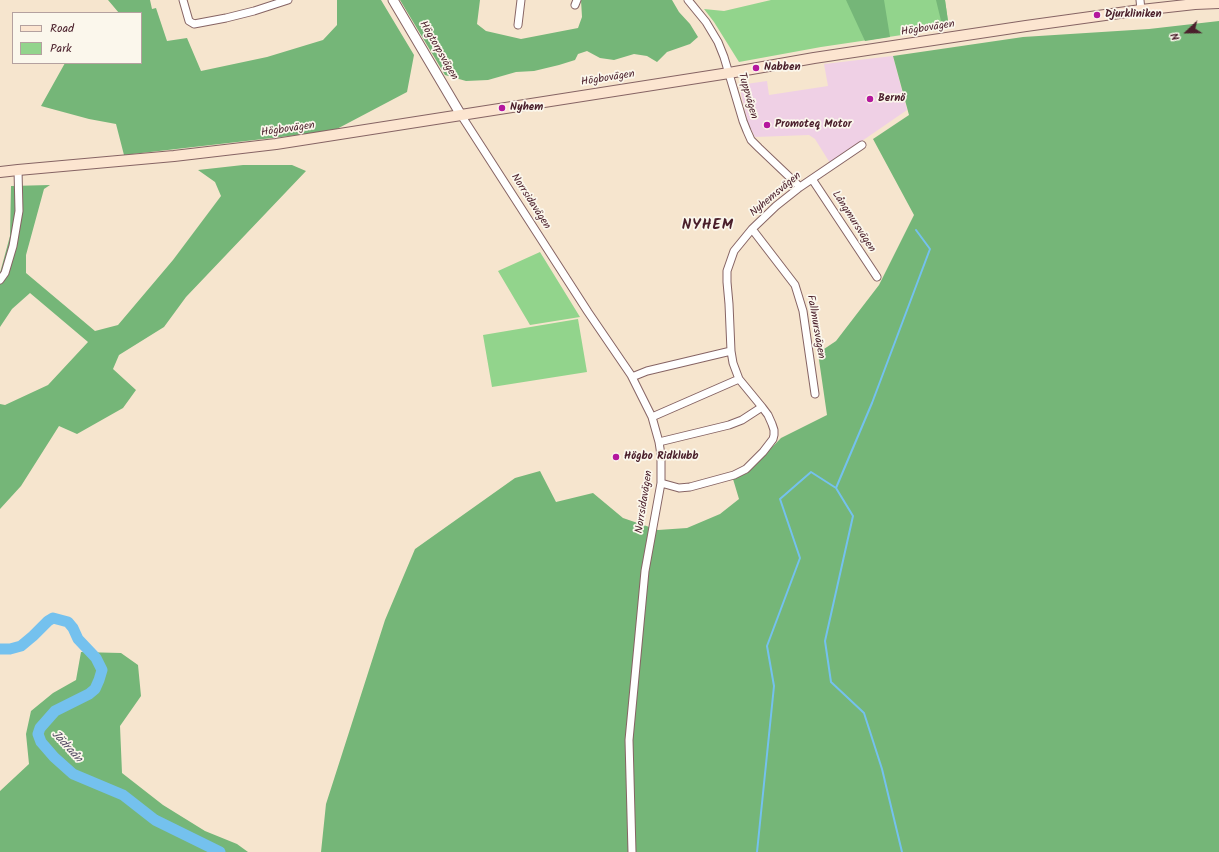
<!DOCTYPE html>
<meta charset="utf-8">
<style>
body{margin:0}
#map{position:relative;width:1219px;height:852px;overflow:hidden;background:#f6e5ce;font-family:Kalam,sans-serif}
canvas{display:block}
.legend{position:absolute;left:12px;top:12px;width:130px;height:52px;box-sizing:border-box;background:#fbf7ec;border:1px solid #b4a19f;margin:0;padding:5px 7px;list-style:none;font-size:12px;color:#4a1f2b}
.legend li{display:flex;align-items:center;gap:8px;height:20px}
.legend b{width:20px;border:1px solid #b4a19f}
.north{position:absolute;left:1167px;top:12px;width:40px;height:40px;-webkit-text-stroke:3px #fbf7ec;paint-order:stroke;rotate:248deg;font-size:11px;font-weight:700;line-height:16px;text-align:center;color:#4a1f2b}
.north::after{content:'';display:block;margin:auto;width:14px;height:18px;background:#4a1f2b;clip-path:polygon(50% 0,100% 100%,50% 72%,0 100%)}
</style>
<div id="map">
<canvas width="1219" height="852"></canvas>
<ul class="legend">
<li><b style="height:5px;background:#fce5d0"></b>Road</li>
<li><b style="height:11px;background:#92d48c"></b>Park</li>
</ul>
<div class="north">N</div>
</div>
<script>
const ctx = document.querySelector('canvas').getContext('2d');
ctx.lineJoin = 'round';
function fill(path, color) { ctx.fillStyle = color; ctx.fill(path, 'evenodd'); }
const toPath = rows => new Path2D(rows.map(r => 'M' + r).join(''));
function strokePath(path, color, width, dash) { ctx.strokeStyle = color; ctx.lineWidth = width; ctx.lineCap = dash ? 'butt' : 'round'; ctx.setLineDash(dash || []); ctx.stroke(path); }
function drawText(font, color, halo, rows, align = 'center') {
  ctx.font = font + ' Kalam,sans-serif'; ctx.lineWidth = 3.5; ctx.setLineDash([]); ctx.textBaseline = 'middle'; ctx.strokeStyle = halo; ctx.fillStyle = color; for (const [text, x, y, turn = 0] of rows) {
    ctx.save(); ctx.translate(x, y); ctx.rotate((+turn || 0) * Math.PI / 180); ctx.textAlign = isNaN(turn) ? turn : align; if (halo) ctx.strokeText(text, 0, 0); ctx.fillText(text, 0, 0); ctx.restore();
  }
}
fill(toPath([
 [893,56,907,110,830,163,815,139,809,135,755,137,748,123,739,85,767,81,769,95,828,86,824,64]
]), '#efd0e5');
fill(toPath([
 [771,0,945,0,949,28,821,47,739,62,714,22,704,9,724,11],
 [540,252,580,317,530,325,498,271],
 [578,319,587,372,492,387,483,335]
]), '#92d48c');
fill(toPath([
 [108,0,150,0,152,9,156,8,167,41,187,38,201,71,267,57,323,40,337,25,337,0,381,0,414,55,407,92,333,131,124,155,116,124,89,119,41,106,65,63,141,63,141,13,119,13],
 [400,0,480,0,477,24,486,31,521,39,578,28,582,17,581,0,672,0,679,12,690,24,698,37,690,44,667,52,657,62,647,56,634,54,614,60,600,58,587,51,578,54,575,60,559,65,534,71,516,72,488,80,466,81,445,75],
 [846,0,884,0,890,37,865,41],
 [936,0,945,0,949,28,943,29],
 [1219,21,1219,852,321,852,326,804,385,620,415,549,515,478,540,471,556,502,593,493,623,518,658,530,687,528,720,514,739,499,733,479,747,473,781,438,827,415,818,353,836,341,879,285,914,215,873,139,909,115,893,56,1023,37,1149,29],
 [243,165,292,165,306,171,186,297,164,327,119,355,113,369,136,390,123,408,77,434,59,426,21,486,0,509,0,404,5,405,48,385,88,342,30,293,12,309,0,327,0,273,10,236,11,186,50,185,44,189,26,255,26,273,95,331,118,325,173,260,221,196,215,182,198,170],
 [81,652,121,653,138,665,141,696,120,726,122,773,163,805,205,831,237,844,248,852,0,852,0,791,29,764,26,734,31,711,53,693,76,680]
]), '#75b678');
strokePath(toPath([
 [757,852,774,686,767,646,800,558,780,499,811,472,836,488],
 [902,852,882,769,864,713,831,682,825,641,853,516,836,488,872,403,930,249,916,230]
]), '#74c1ee', 2);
strokePath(toPath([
 [0,649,10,649,21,646,33,636,48,621,53,618,68,622,73,628,78,639,96,658,102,670,99,680,95,689,89,694,55,711,40,728,38,734,41,742,54,757,73,774,123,795,155,820,220,852]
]), '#74c1ee', 11);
const minor = toPath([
 [183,0,189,21,194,24,226,18,254,11,288,0],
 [688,0,706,22,718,42,724,57,743,121,747,131,751,140,759,148,800,187],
 [1140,0,1141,10],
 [575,5,577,0],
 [518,25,521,0],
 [461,115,588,312,631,375,652,417,659,442,661,455,661,483,645,571,629,740,632,852],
 [812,179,877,277],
 [752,229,795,285,803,311,815,394],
 [0,280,5,273,13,246,19,211,18,170],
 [632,377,647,371,731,351,729,304,727,282,727,271,734,251,752,229,776,206,800,187,862,145],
 [652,417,739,379],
 [659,442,729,425,742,420,762,407,739,379,733,363,731,351],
 [661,483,679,488,690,487,734,475,746,469,763,452,773,439,774,435,774,430,772,424,768,415,762,407]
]);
const tertiary = toPath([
 [393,0,461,115]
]);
const secondary = toPath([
 [0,172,18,170,174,156,276,144,729,73,814,58,1026,26,1141,10,1195,4,1219,3]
]);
strokePath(minor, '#866464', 9);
strokePath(tertiary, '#866464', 11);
strokePath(secondary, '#866464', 12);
strokePath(minor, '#fff', 7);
strokePath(tertiary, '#fff', 9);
strokePath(secondary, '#fce5d0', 10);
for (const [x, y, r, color] of [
 [1097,15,4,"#b5179e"],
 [756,68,4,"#b5179e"],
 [870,99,4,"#b5179e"],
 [502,108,4,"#b5179e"],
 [767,125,4,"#b5179e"],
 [616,457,4,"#b5179e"]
]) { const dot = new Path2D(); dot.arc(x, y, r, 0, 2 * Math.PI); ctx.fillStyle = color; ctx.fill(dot); strokePath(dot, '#fbf7ec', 1.5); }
drawText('bold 11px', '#4a1f2b', '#fbf7ec', [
 ["Djurkliniken",1105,15],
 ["Nabben",764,68],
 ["Bernö",878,99],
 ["Nyhem",510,108],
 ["Promoteq Motor",775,125],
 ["Högbo Ridklubb",624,457]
], 'left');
drawText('11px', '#4a1f2b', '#fbf7ec', [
 ["Högbovägen",928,29,-9],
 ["Högtorpsvägen",438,51,60],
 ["Högbovägen",608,79,-9],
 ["Tuppvägen",747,96,74],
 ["Högbovägen",288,130,-8],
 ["Nyhemsvägen",776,195,-40],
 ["Norrsidavägen",530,202,57],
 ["Långmursvägen",853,222,57],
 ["Fallmursvägen",815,327,80],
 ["Norrsidavägen",645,502,-81]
]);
drawText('italic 12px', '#575066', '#fbf7ec', [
 ["Jädraån",66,747,47]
]);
ctx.letterSpacing = '1px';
drawText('bold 15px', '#4a1f2b', '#fbf7ec', [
 ["NYHEM",708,226]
]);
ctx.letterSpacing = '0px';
</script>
